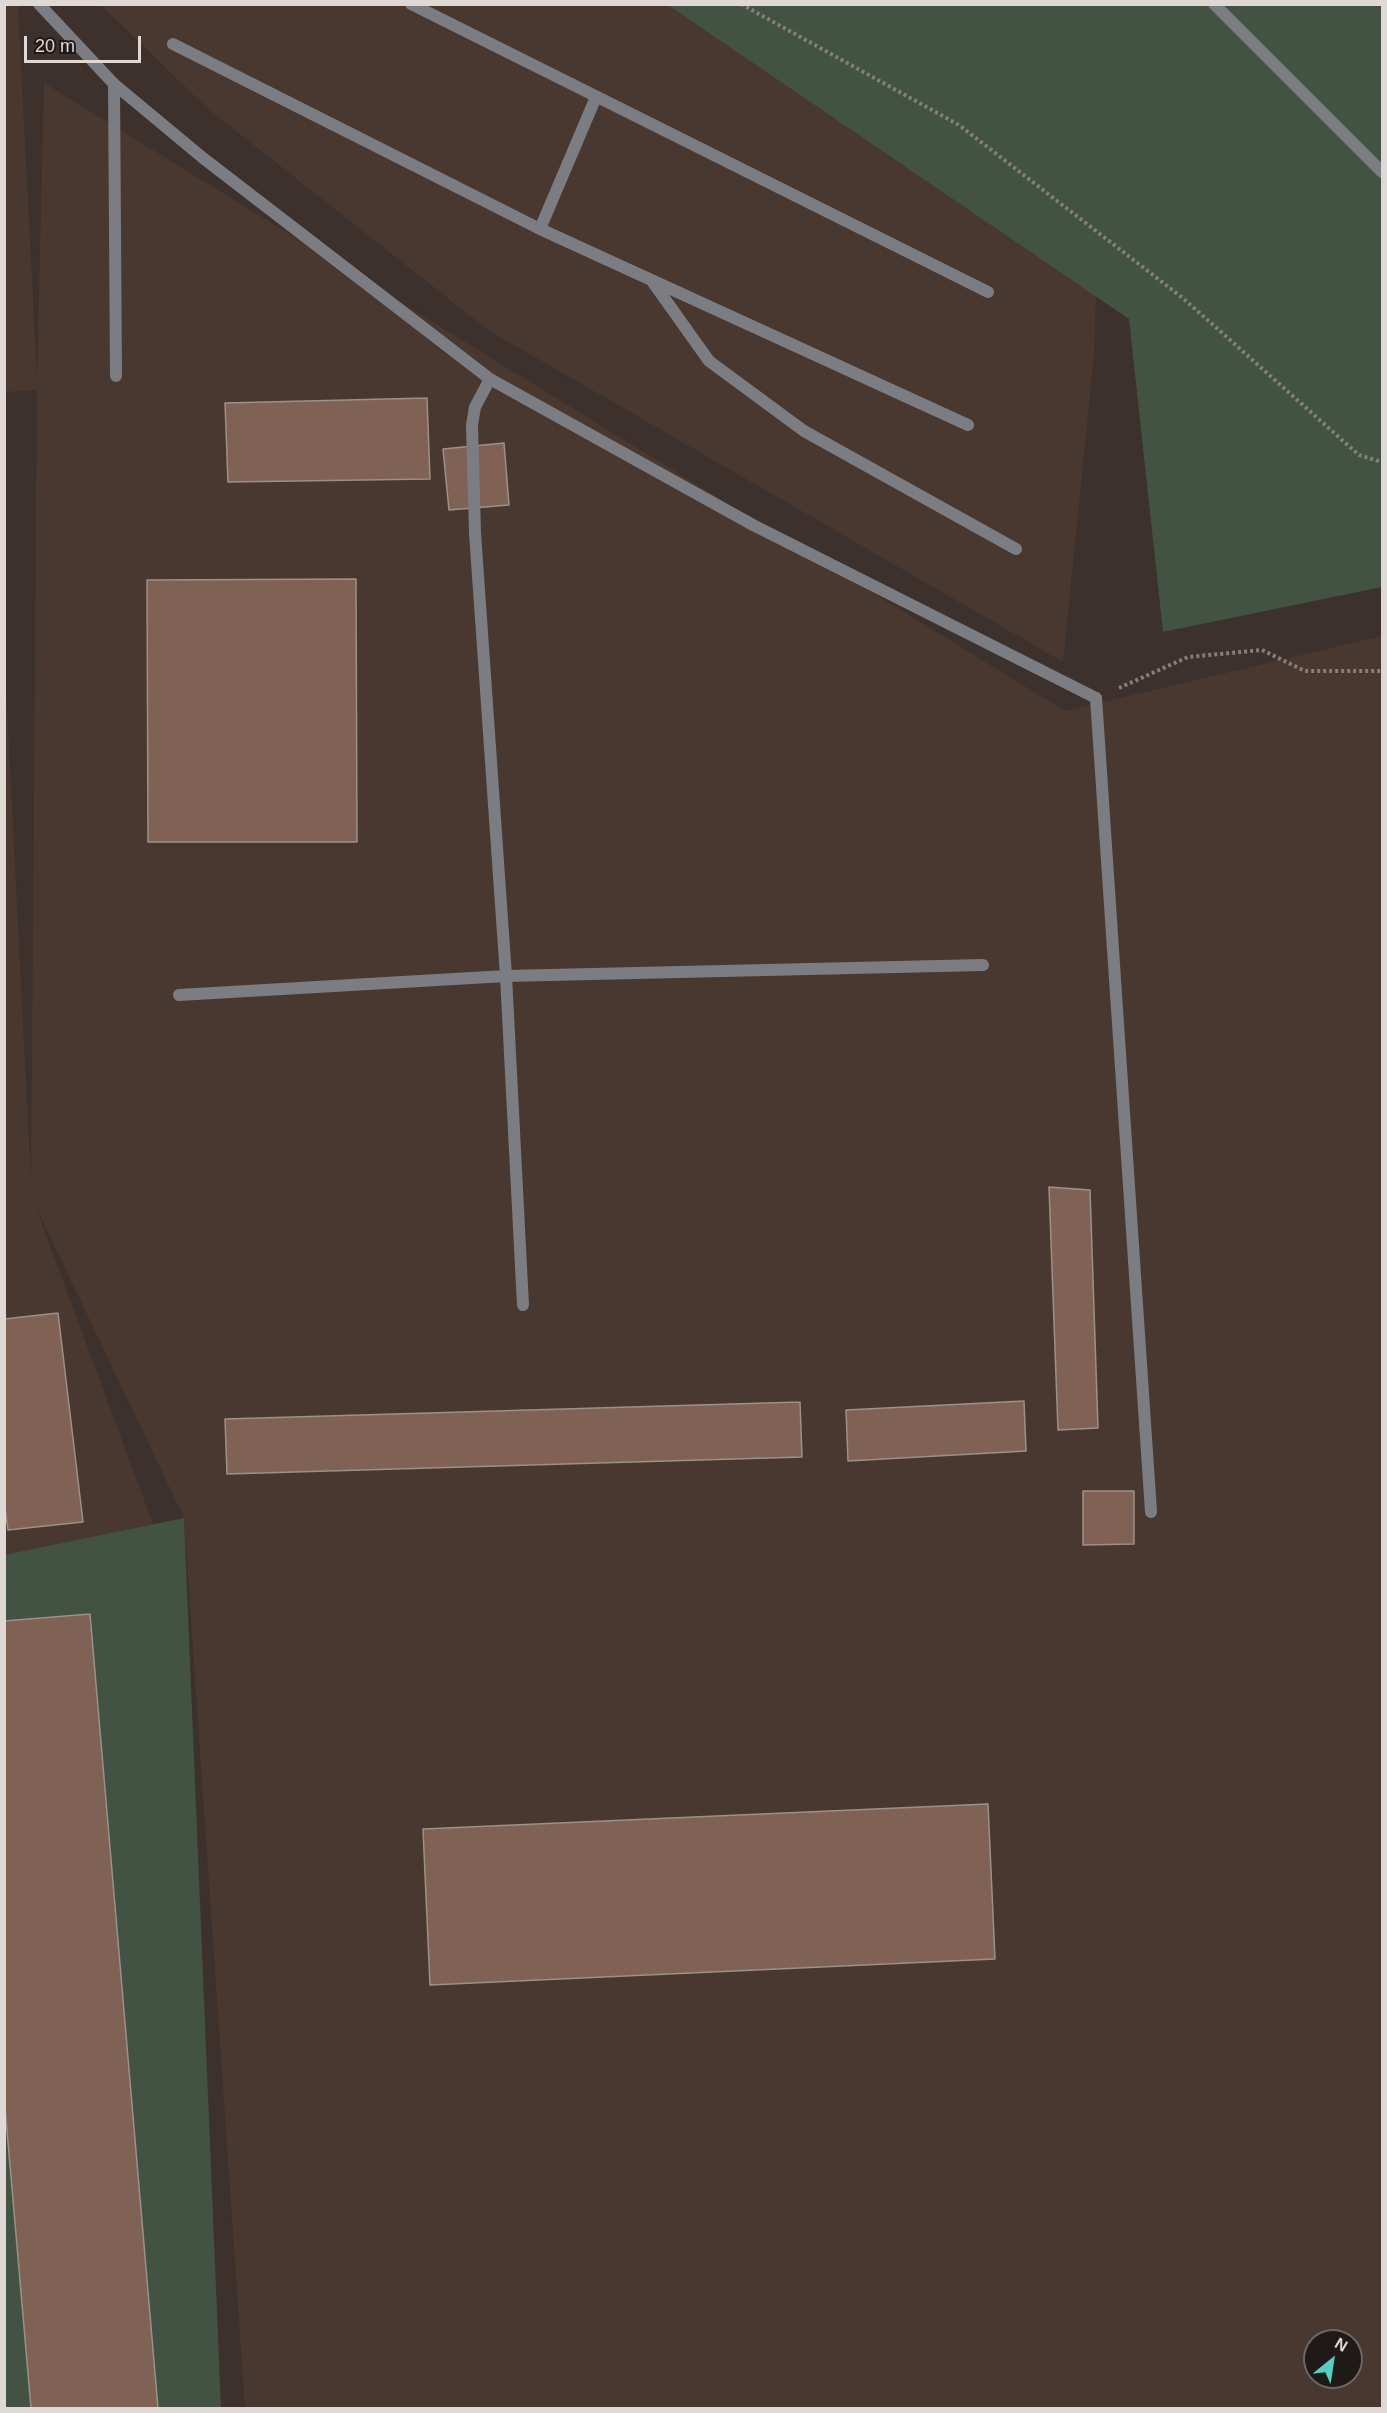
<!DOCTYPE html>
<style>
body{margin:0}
#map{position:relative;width:1387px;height:2413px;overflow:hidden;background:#3c312c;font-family:Helvetica,sans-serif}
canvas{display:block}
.frame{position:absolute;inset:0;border:6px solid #e0d8d5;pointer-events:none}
.north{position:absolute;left:1303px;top:2329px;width:60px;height:60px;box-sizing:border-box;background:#1f1a18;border:2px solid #6c6664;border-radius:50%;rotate:30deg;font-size:16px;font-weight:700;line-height:24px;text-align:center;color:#e0d8d5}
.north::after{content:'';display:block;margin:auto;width:21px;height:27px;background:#57cec1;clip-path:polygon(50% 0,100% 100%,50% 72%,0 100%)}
.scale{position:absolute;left:24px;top:36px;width:117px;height:27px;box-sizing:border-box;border:3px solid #e0d8d5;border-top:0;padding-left:8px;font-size:18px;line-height:21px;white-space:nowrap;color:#e0d8d5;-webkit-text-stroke:4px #1f1a18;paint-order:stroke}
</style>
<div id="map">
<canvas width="1387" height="2413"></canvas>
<div class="frame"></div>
<div class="north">N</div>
<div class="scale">20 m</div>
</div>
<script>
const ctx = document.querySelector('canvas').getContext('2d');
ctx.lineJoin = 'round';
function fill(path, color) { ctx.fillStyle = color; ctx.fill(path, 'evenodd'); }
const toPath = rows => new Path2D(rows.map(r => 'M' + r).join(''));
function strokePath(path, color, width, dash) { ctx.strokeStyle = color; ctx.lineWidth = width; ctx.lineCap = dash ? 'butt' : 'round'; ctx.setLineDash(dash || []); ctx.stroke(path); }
fill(toPath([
 [5,4,18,5,37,378,44,83,1065,711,1382,636,1382,2408,245,2408,184,1518,35,1205,153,1524,5,1566,4,649,31,1181,37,390,5,392],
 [1315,2341,1351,2341,1351,2377,1315,2377],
 [101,5,684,5,1097,262,1094,356,1063,662,488,330,208,109]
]), '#49382f');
fill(toPath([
 [668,5,1382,5,1382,587,1163,632,1129,319],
 [184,1518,221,2408,5,2408,4,1555]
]), '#425243');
const building = toPath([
 [427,398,430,479,228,482,225,403,427,398],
 [504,443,509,505,449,510,443,449,504,443],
 [356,579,357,842,148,842,147,580,356,579],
 [1049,1187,1090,1190,1098,1428,1058,1430,1049,1187],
 [58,1313,83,1522,8,1530,4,1501,4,1319,58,1313],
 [1024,1401,1026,1451,848,1461,846,1410,1024,1401],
 [800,1402,802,1457,227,1474,225,1419,800,1402],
 [1083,1491,1134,1491,1134,1544,1083,1545,1083,1491],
 [90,1614,158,2408,31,2408,4,2096,4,1621,90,1614],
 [988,1804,995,1959,430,1985,423,1829,988,1804]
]);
fill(building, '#806254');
strokePath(building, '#9d908a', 1.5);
strokePath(toPath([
 [741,4,959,125,1184,299,1359,455,1382,462],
 [1119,688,1188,657,1262,650,1305,671,1382,671]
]), '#877e7a', 4, [3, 3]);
strokePath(toPath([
 [411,4,988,292],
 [1214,4,1382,172],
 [173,44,540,229,968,425],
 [114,84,116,376],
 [540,229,596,97],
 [652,281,709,361,804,431,1016,549],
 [490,379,475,407,472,425,475,533,506,976,523,1305],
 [1096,698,1151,1512],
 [179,995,506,976,983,965]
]), '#7b7d83', 12);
strokePath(toPath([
 [39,4,114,84,203,158,490,379,753,525,1096,698]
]), '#7b7d83', 12);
</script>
